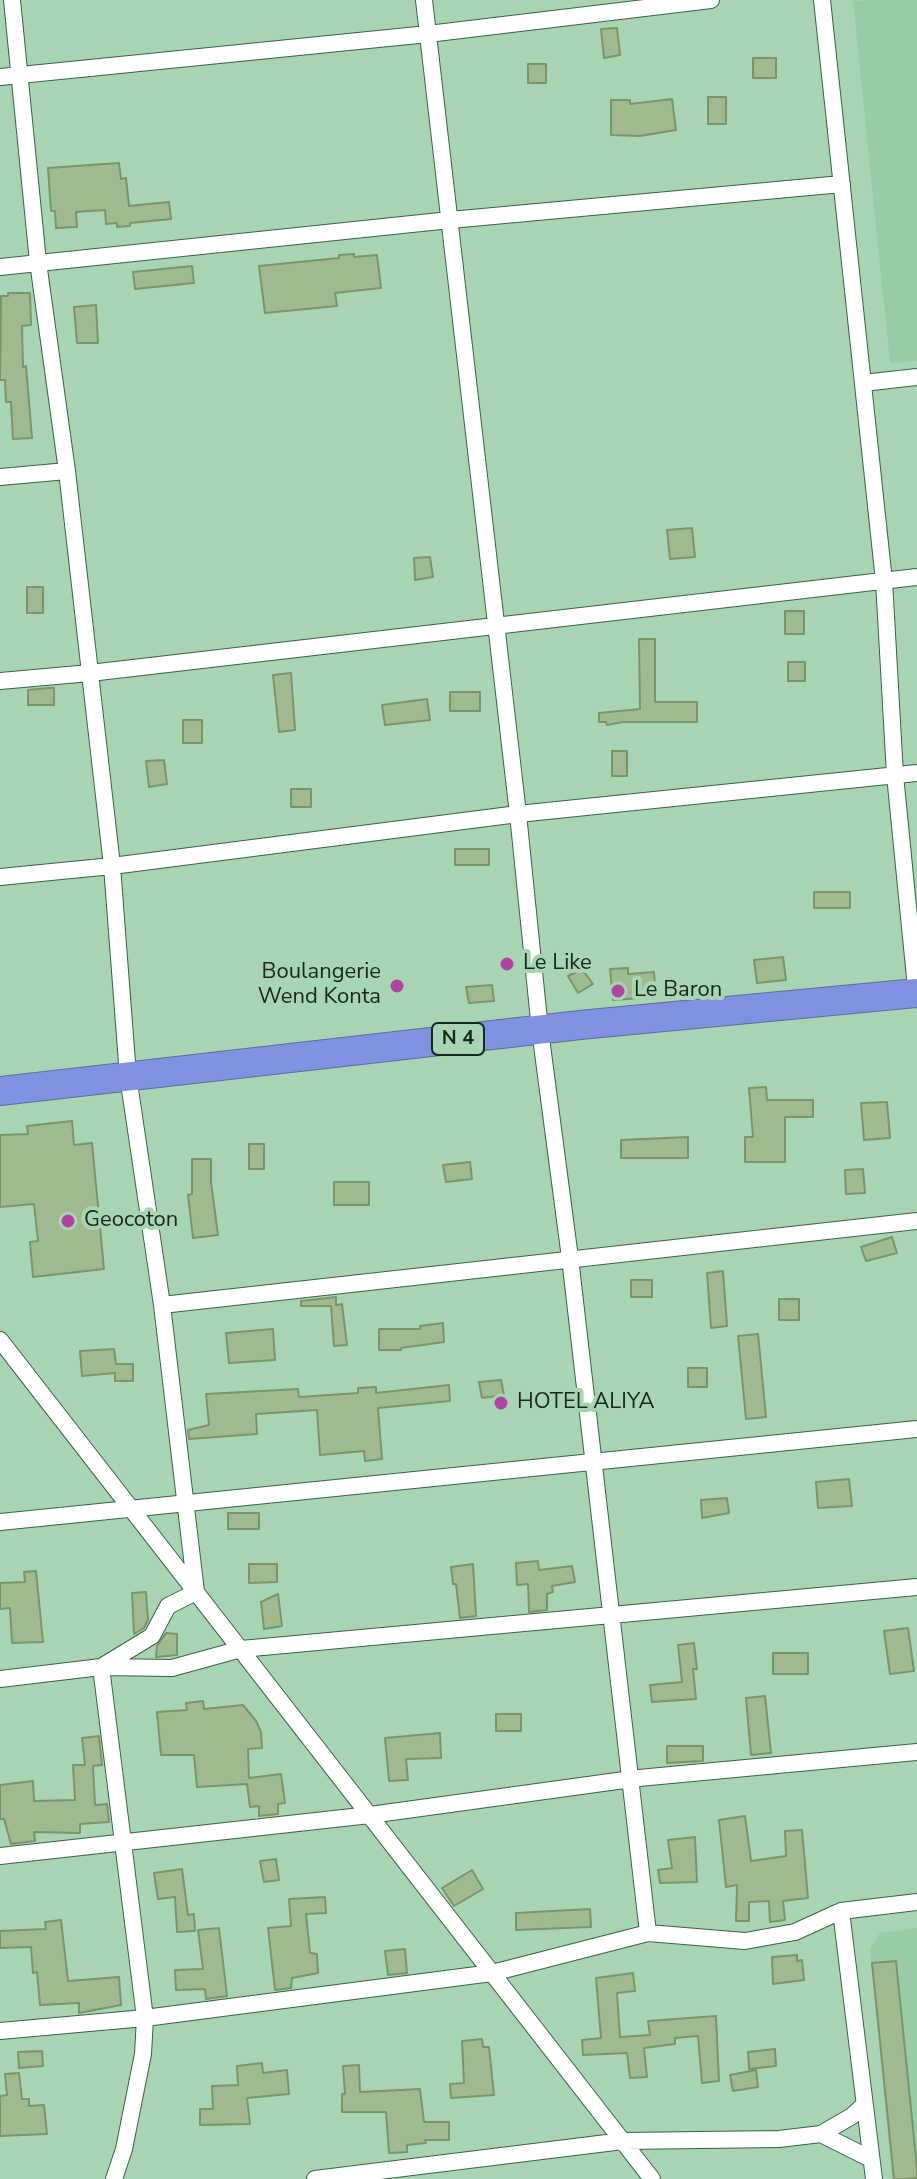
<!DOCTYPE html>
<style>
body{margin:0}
canvas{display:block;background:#a7d5b4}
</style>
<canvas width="917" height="2179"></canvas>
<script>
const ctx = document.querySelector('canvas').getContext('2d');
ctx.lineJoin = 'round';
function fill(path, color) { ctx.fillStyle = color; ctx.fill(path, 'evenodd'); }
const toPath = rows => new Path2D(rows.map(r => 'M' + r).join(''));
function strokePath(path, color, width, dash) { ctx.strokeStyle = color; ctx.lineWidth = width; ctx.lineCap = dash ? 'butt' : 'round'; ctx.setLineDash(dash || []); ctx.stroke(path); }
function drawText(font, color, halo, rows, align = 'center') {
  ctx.font = font + ' "Nunito Sans",sans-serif'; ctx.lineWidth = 8; ctx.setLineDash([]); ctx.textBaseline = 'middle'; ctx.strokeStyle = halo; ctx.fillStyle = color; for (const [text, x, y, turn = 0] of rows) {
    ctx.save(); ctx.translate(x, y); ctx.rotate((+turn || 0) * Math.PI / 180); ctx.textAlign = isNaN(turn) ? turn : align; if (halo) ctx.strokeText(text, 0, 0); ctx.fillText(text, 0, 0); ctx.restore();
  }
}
fill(toPath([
 [869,0,917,0,917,361,890,363,853,1],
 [917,1928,917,2179,892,2179,870,1948,880,1933]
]), '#97cca6');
const building = toPath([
 [617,28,620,55,604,58,601,29,617,28],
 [753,58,776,58,776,78,753,78,753,58],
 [528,64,546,64,546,83,528,83,528,64],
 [708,97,726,97,726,124,708,124,708,97],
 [672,99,676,130,640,136,611,135,611,100,630,100,630,104,672,99],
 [119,163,121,179,126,178,129,206,169,202,171,219,130,223,130,226,117,227,117,223,106,224,105,210,76,212,77,227,56,228,55,211,51,211,48,168,119,163],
 [354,254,354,257,377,255,381,288,335,293,337,306,265,313,259,266,339,258,339,255,354,254],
 [192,266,194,283,135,289,133,272,192,266],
 [8,293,30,293,31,325,22,326,23,367,26,366,32,438,13,439,11,402,6,402,5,380,0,380,1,296,8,296,8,293],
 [96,305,98,343,77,343,74,307,96,305],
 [692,528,695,557,670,559,667,530,692,528],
 [430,557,433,577,415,580,414,558,430,557],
 [27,587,43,587,43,613,27,613,27,587],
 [785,611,804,611,804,634,785,634,785,611],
 [639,639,655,639,655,702,697,702,697,722,623,722,607,725,606,722,599,722,599,713,640,709,639,639],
 [788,662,805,662,805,681,788,681,788,662],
 [291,673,295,730,279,732,273,675,291,673],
 [48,688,54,688,54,705,28,705,28,690,48,688],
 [450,692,480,692,480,711,450,711,450,692],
 [427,699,430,720,385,725,382,705,427,699],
 [183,720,202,720,202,743,183,743,183,720],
 [612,751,627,751,627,776,612,776,612,751],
 [164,760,167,784,149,787,146,761,164,760],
 [291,789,311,789,311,807,291,807,291,789],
 [455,849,489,849,489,865,455,865,455,849],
 [814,892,850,892,850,908,814,908,814,892],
 [783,957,786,980,757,983,754,960,783,957],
 [628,968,628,974,654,972,656,997,613,1000,610,969,628,968],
 [582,969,593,984,578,993,568,976,582,969],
 [492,985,494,1001,469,1003,466,987,492,985],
 [766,1087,767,1100,813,1100,813,1117,785,1117,785,1162,745,1162,745,1137,753,1137,749,1088,766,1087],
 [887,1102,890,1138,864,1140,861,1103,887,1102],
 [72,1121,74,1145,92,1143,104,1269,33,1277,30,1242,38,1241,34,1204,0,1207,0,1135,28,1134,27,1126,72,1121],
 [688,1137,688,1158,621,1158,621,1140,688,1137],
 [249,1144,264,1144,264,1169,249,1169,249,1144],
 [192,1159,211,1159,211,1182,218,1235,193,1238,188,1195,192,1194,192,1159],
 [470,1162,472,1179,446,1182,443,1165,470,1162],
 [863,1169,865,1193,846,1194,845,1170,863,1169],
 [334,1182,369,1182,369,1205,334,1205,334,1182],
 [892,1237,897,1253,866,1261,861,1247,892,1237],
 [723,1271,727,1326,711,1328,707,1273,723,1271],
 [631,1280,652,1280,652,1297,631,1297,631,1280],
 [336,1297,336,1305,342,1304,347,1345,334,1346,331,1306,301,1306,301,1301,336,1297],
 [779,1299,799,1299,799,1320,779,1320,779,1299],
 [443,1323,444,1342,401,1348,401,1350,379,1350,379,1329,420,1329,420,1326,443,1323],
 [273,1329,275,1360,229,1363,226,1333,273,1329],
 [758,1334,766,1417,746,1419,738,1336,758,1334],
 [114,1349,116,1364,133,1364,133,1381,115,1381,115,1373,82,1376,80,1351,114,1349],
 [688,1368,707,1368,707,1387,688,1387,688,1368],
 [501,1380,504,1395,482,1398,479,1382,501,1380],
 [449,1385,450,1401,378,1408,382,1459,365,1461,364,1451,320,1455,317,1410,256,1414,257,1434,189,1439,188,1430,209,1425,206,1394,298,1389,299,1397,358,1393,358,1388,376,1387,376,1393,449,1385],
 [849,1479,852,1506,818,1508,816,1482,849,1479],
 [727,1498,729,1513,702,1518,701,1500,727,1498],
 [228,1513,259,1513,259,1529,228,1529,228,1513],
 [538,1561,539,1570,572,1566,575,1582,552,1586,553,1592,547,1594,547,1610,529,1612,528,1584,517,1585,516,1563,538,1561],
 [249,1564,277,1564,277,1582,249,1583,249,1564],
 [473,1564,476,1616,460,1618,456,1584,453,1584,451,1567,473,1564],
 [36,1571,43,1642,12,1643,10,1608,0,1609,0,1583,25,1582,24,1572,36,1571],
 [146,1592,148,1620,144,1628,134,1634,132,1593,146,1592],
 [278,1594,282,1626,264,1629,261,1602,278,1594],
 [908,1628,914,1671,890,1674,884,1631,908,1628],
 [166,1633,177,1634,177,1655,156,1657,157,1646,166,1633],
 [694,1643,697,1669,693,1669,696,1699,652,1702,650,1685,682,1682,678,1645,694,1643],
 [773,1653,808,1653,808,1674,773,1674,773,1653],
 [765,1696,771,1753,751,1755,746,1698,765,1696],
 [203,1701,204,1709,243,1705,256,1721,261,1732,262,1748,248,1749,249,1778,281,1774,285,1803,278,1804,278,1814,259,1816,259,1806,250,1807,247,1784,197,1787,194,1755,161,1755,157,1712,187,1710,186,1703,203,1701],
 [496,1714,521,1714,521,1731,496,1731,496,1714],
 [440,1733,441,1758,406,1759,408,1780,389,1781,385,1738,440,1733],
 [99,1736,102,1765,93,1766,95,1805,107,1804,109,1822,80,1824,80,1833,34,1832,35,1841,11,1844,4,1819,0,1819,0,1785,33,1781,34,1801,75,1800,73,1765,85,1765,82,1738,99,1736],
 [667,1746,703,1746,703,1761,667,1763,667,1746],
 [745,1816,751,1861,786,1856,785,1831,802,1830,808,1898,783,1901,785,1920,770,1922,769,1901,749,1902,749,1921,736,1921,737,1885,726,1887,719,1820,745,1816],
 [695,1837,697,1882,660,1883,658,1870,672,1868,668,1840,695,1837],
 [276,1859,279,1880,264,1882,260,1861,276,1859],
 [182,1869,188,1915,194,1914,195,1931,177,1932,175,1897,158,1899,154,1873,182,1869],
 [472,1870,483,1889,454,1906,442,1888,472,1870],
 [325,1897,326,1913,306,1914,310,1953,317,1954,318,1973,292,1978,291,1988,275,1990,268,1928,291,1926,289,1899,325,1897],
 [590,1909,591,1927,516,1930,516,1913,590,1909],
 [61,1920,68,1981,119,1977,121,2005,79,2013,79,2003,40,2005,37,1972,33,1973,31,1947,0,1948,0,1931,46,1929,45,1922,61,1920],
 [219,1928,227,1996,206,1999,205,1989,176,1990,175,1970,203,1969,198,1930,219,1928],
 [405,1949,407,1973,388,1975,385,1951,405,1949],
 [797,1955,797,1961,802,1960,804,1980,773,1984,772,1957,797,1955],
 [896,1961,917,2168,917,2178,906,2179,894,2179,872,1963,896,1961],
 [633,1973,635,1991,617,1993,620,2037,650,2035,648,2021,716,2016,719,2081,702,2083,698,2036,675,2038,675,2044,644,2048,647,2077,630,2078,627,2053,583,2055,582,2040,601,2038,596,1978,633,1973],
 [482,2039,483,2047,489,2047,494,2095,451,2098,450,2084,464,2083,462,2041,482,2039],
 [775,2049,776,2066,749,2069,748,2052,775,2049],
 [42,2051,43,2066,19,2068,18,2052,42,2051],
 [262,2063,263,2073,287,2070,289,2094,247,2098,250,2124,200,2125,200,2109,213,2109,212,2086,238,2085,237,2066,262,2063],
 [359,2065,360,2092,420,2089,424,2122,449,2122,449,2140,425,2140,426,2143,407,2145,407,2152,389,2153,386,2112,342,2112,342,2094,345,2094,343,2066,359,2065],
 [756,2070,758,2087,733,2091,730,2075,756,2070],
 [19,2073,22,2099,29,2099,29,2106,44,2105,47,2134,0,2136,0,2096,7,2095,5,2074,19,2073]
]);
fill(building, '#a0ba8f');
strokePath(building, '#7b946a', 2);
const street = toPath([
 [12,0,38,262,67,471,112,866,128,1076,162,1305,196,1592,168,1606,152,1636,101,1667,145,2018,143,2054,124,2149,114,2179],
 [424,0,518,814,540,1030,570,1258,648,1933],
 [822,0,884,581,895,775,917,998],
 [0,77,428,34,711,0],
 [0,267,450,220,842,184],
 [863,383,917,377],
 [0,477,67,471],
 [0,681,90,673,917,577],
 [0,877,112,866,518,814,917,773],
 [162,1305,917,1221],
 [0,1340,652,2179],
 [0,1522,917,1429],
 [0,1679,101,1667,172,1668,241,1649,917,1587],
 [0,1856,370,1815,639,1778,917,1752],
 [841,1911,874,2179],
 [0,2031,145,2018,492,1973,648,1933,745,1941,795,1932,841,1911,917,1902],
 [821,2134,871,2159],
 [315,2179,623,2141,779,2139,821,2134,852,2116,864,2105]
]);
const highway = toPath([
 [0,1091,580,1025,917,993]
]);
strokePath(street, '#386245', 18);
strokePath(highway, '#5b6d9a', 30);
strokePath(street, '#fff', 16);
strokePath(highway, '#8092df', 28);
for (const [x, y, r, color] of [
 [507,964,8,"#b144a3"],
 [397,986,8,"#b144a3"],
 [618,991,8,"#b144a3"],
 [68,1221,8,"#b144a3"],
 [501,1403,8,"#b144a3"]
]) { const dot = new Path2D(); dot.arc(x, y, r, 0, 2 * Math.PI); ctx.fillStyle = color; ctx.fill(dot); strokePath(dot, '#a7d5b4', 3); }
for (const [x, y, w] of [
 [458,1039,52]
]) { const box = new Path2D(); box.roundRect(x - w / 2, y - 16, w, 32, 6); ctx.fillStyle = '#a7d5b4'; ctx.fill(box); strokePath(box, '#16271b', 2); }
drawText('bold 20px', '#16271b', null, [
 ["N 4",458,1039]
]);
drawText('22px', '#16271b', '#a7d5b4', [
 ["Le Like",523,964],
 ["Boulangerie",381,973,"right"],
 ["Wend Konta",381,998,"right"],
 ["Le Baron",634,991],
 ["Geocoton",84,1221],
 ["HOTEL ALIYA",517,1403]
], 'left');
</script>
